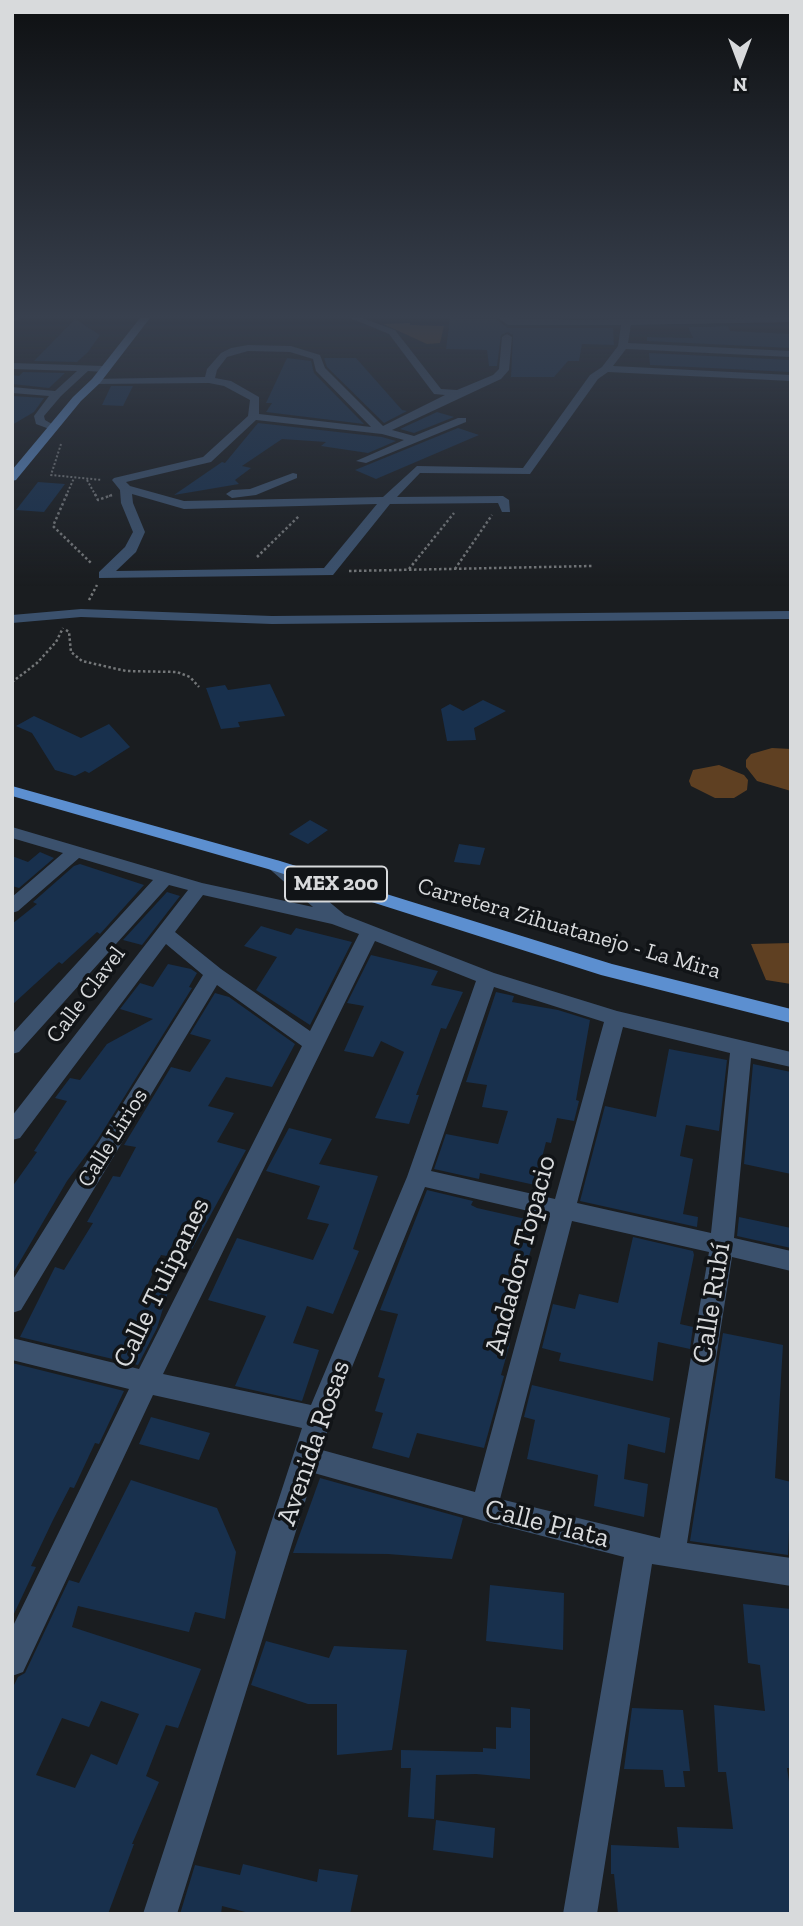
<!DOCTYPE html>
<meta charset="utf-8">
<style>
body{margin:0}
#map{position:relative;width:803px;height:1926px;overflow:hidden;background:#1a1d20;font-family:"Zilla Slab",serif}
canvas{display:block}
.frame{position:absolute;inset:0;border:14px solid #d8dadc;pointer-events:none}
.north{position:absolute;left:705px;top:28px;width:70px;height:70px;-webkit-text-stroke:5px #111417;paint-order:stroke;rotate:180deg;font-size:19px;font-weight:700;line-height:28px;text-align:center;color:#d8dadc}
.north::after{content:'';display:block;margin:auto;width:24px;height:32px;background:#d8dadc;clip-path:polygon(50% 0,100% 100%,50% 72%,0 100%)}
</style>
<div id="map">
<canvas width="803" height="1926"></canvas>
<div class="frame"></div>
<div class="north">N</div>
</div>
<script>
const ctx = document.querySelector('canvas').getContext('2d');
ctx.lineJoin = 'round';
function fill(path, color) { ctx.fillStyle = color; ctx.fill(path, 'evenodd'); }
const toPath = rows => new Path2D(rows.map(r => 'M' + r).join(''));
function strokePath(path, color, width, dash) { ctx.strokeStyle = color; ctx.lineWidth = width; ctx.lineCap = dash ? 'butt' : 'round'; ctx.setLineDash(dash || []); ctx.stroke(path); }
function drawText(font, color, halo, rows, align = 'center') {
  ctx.font = font + ' "Zilla Slab",serif'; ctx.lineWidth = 7; ctx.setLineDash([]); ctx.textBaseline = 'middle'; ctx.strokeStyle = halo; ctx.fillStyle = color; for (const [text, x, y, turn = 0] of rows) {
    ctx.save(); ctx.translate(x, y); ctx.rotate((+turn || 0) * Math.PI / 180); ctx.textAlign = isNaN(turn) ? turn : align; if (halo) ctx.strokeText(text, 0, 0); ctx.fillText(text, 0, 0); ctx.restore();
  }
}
fill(toPath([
 [410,323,410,325,444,326,440,343,427,344,383,324],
 [772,748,791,749,791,791,757,781,746,767,746,760,751,754],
 [719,765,744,775,748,780,747,790,734,798,715,798,691,786,689,781,693,770],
 [791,943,791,984,766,980,751,944]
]), '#5f4022');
fill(toPath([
 [450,318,496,319,508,328,613,328,614,345,582,344,579,361,568,361,554,377,511,377,513,335,508,332,501,335,497,366,489,366,487,350,446,349],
 [75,319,100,335,88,352,77,362,34,361],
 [728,326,730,331,791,334,791,348,647,341,647,337,693,338,688,327],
 [649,353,791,360,791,372,650,365],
 [287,358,311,361,314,373,364,424,266,412,272,403,266,403],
 [324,358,356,358,402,410,407,411,384,423,327,367],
 [23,372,65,373,49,388,12,384,12,375,19,376],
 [111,386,133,386,123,406,102,405],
 [12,396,44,398,34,412,12,425],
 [437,412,454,417,414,433,400,429],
 [258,423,382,437,396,441,368,453,321,446,326,442,282,439,242,466,251,468,235,480,239,484,174,495,222,462,225,463],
 [458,428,479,435,376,479,355,470],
 [38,482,65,484,44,512,16,510],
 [270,684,285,716,238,722,240,727,221,729,206,688,225,685,228,690],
 [483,700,506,711,474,728,476,740,447,741,441,709,450,704,463,711],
 [34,716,81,738,109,724,130,747,89,773,85,771,75,776,55,770,32,733,16,726],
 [310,820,328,830,308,844,289,834],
 [459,844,485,848,480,865,454,862],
 [40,852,54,858,19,888,12,886,12,856,28,862],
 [80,864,144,885,100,934,97,932,62,964,59,962,12,1005,12,924,37,904,33,902,41,895,74,866],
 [167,892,180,896,142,945,123,940],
 [261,926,291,935,296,928,352,942,310,1025,256,990,277,957,244,946],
 [371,955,438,971,431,985,463,992,446,1029,441,1028,416,1095,419,1095,409,1124,375,1118,404,1052,381,1041,373,1057,344,1051,364,1006,347,1003],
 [168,964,191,969,197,973,189,987,192,988,98,1139,67,1181,12,1275,12,1187,37,1152,34,1151,67,1101,55,1098,70,1078,80,1080,107,1044,153,1019,120,1009,140,983,153,987],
 [496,992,514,996,512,1002,558,1010,590,1020,576,1100,579,1101,574,1121,557,1118,551,1143,546,1142,535,1185,480,1173,479,1179,434,1169,446,1134,498,1144,508,1111,482,1107,487,1085,466,1082],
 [215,993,229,997,295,1044,272,1087,226,1077,208,1106,234,1113,217,1142,246,1150,192,1249,173,1243,167,1256,161,1255,146,1288,168,1292,157,1328,138,1365,20,1337,55,1267,64,1270,93,1223,87,1222,113,1176,120,1177,136,1147,124,1145,171,1067,190,1072,211,1040,190,1034],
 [669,1049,727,1060,719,1131,686,1125,680,1156,693,1159,683,1214,698,1217,697,1227,580,1201,605,1106,656,1117],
 [753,1064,791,1072,791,1174,744,1164],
 [289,1128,332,1139,319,1164,378,1176,353,1249,359,1251,333,1314,307,1306,293,1343,319,1350,302,1401,235,1386,266,1316,208,1300,237,1238,313,1260,329,1224,307,1219,320,1186,266,1171],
 [427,1190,473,1201,471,1205,477,1208,539,1222,504,1342,510,1343,501,1375,504,1376,484,1448,417,1433,409,1458,372,1448,383,1413,375,1411,385,1379,378,1377,398,1314,380,1310],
 [739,1217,791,1228,791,1248,737,1236],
 [633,1237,693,1251,694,1255,680,1324,693,1327,690,1349,658,1342,653,1381,559,1361,561,1353,542,1348,553,1304,575,1309,579,1294,618,1303],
 [723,1333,783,1345,775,1478,791,1482,788,1555,690,1541],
 [12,1363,124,1391,99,1444,95,1443,74,1488,70,1487,53,1520,31,1566,36,1567,12,1618],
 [532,1385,670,1418,665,1453,628,1444,624,1479,648,1484,644,1517,594,1506,598,1475,527,1459,535,1420,524,1417],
 [151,1417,210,1433,199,1460,139,1444],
 [320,1478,463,1518,452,1559,388,1554,293,1553],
 [131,1480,217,1508,236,1552,225,1619,195,1612,189,1632,78,1606,72,1627,201,1669,178,1728,166,1725,146,1776,159,1782,132,1844,134,1844,108,1914,12,1914,12,1689,18,1677,25,1673,69,1580,79,1583],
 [101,1701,139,1714,117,1765,91,1754,75,1788,36,1775,62,1718,89,1727],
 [490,1585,564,1593,563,1650,486,1641],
 [743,1604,791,1609,791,1768,787,1768,791,1795,791,1914,618,1914,614,1874,611,1874,611,1845,679,1848,677,1827,733,1829,726,1772,718,1772,714,1705,765,1711,760,1665,748,1663],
 [266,1641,329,1658,334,1646,407,1650,392,1750,337,1755,337,1704,308,1704,251,1685],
 [511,1707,530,1709,530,1779,476,1774,436,1775,434,1819,408,1817,411,1768,401,1768,401,1750,483,1752,483,1748,496,1749,496,1727,511,1728],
 [632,1708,683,1710,690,1771,683,1771,685,1787,665,1787,663,1770,624,1769],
 [436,1820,495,1828,493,1858,433,1850],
 [243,1864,317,1882,319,1869,358,1875,350,1914,253,1914,222,1906,221,1914,180,1914,195,1865,240,1875]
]), '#18304d');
strokePath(toPath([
 [61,444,51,475,102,480],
 [87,480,96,496],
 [66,496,74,478],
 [109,496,112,495]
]), '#747779', 2, [2, 2]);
strokePath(toPath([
 [67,494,53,526,92,564],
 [95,494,98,500,112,495],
 [257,557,299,516],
 [409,569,454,513],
 [455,569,492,515],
 [349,571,592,566],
 [89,600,97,585],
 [66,630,69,632,71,652,82,661,126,671,177,672,190,677,199,687],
 [12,682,37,663,56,642,63,628]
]), '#747779', 2.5, [2.5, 2.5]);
fill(toPath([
 [12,318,18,318,19,319,12,322,12,318],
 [350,318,362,318,395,330,441,389,457,390,493,375,499,369,502,337,507,334,512,337,509,370,501,379,392,430,414,436,458,418,466,418,466,422,366,463,356,461,404,440,382,434,256,420,211,462,126,482,130,486,184,501,383,497,417,466,523,468,590,375,602,367,618,346,621,325,508,325,498,318,572,320,791,318,791,322,631,325,628,343,791,351,791,357,626,349,613,366,791,375,791,381,608,372,598,379,530,474,420,473,397,497,503,496,509,500,510,512,502,512,498,503,390,504,333,575,99,578,99,572,125,547,133,532,121,503,120,490,112,480,114,478,203,457,248,416,250,400,224,386,209,383,96,384,92,383,92,379,205,377,207,369,221,353,231,348,248,345,291,346,320,355,325,368,383,426,445,395,434,394,389,334,350,318],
 [248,351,290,352,313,359,316,371,371,427,259,414,259,397,231,381,215,378,217,370,227,357,248,351],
 [132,494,184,509,377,504,324,568,116,571,136,552,145,532,133,503,132,494],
 [12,363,104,366,109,369,104,372,88,371,61,396,44,416,45,420,57,427,52,430,36,424,34,416,49,396,12,393,12,387,55,391,77,371,12,369,12,363],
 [293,473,297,474,297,478,256,495,232,498,226,494,232,490,250,489,293,473],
 [81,609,272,616,791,611,791,619,272,624,81,617,12,623,12,615,81,609],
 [12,827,202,883,313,907,265,865,274,860,280,861,345,915,494,973,617,1011,791,1052,791,1067,751,1058,734,1238,791,1251,791,1271,732,1257,687,1543,791,1558,791,1586,652,1564,597,1914,563,1914,624,1557,484,1521,314,1473,177,1914,143,1914,302,1428,153,1395,23,1672,12,1676,12,1628,129,1389,12,1360,12,1338,139,1369,302,1046,217,985,21,1310,12,1313,12,1281,203,975,166,944,20,1138,12,1140,12,1116,188,890,169,885,19,1052,12,1054,12,1034,153,880,79,858,18,911,12,913,12,897,63,853,12,838,12,827],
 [203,895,332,924,359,934,310,1031,221,969,175,932,203,895],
 [375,941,476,981,407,1177,311,1405,163,1374,375,941],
 [494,987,604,1022,555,1199,431,1171,494,987],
 [623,1027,730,1053,711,1233,577,1203,623,1027],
 [425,1187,550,1216,475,1492,322,1450,331,1419,425,1187],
 [572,1221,709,1252,660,1538,500,1499,572,1221]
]), '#3b516d');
fill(toPath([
 [140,318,150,318,100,383,81,401,16,480,12,481,12,470,73,397,92,379,140,318]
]), '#5785bf');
fill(toPath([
 [12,786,280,861,612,964,791,1009,791,1023,601,975,268,869,12,796,12,786]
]), '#5c8fd0');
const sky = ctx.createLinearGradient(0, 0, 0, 587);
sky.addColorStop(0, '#0e1012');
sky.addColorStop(0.54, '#38404e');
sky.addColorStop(1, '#38404e00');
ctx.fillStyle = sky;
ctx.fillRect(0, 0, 803, 587);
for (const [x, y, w] of [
 [336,884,102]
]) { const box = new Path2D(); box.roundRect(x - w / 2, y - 17.5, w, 35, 5); ctx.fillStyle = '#111417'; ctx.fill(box); strokePath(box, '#d8dadc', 2); }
drawText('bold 21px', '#d8dadc', null, [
 ["MEX 200",336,884]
]);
drawText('23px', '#d8dadc', '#111417', [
 ["Carretera Zihuatanejo - La Mira",569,929,16],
 ["Calle Clavel",86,995,-53],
 ["Calle Lirios",113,1138,-58]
]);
drawText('28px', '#d8dadc', '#111417', [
 ["Andador Topacio",521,1255,-75],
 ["Calle Tulipanes",162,1283,-64],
 ["Calle Rubí",712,1303,-81],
 ["Avenida Rosas",314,1443,-71],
 ["Calle Plata",547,1524,14]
]);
</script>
